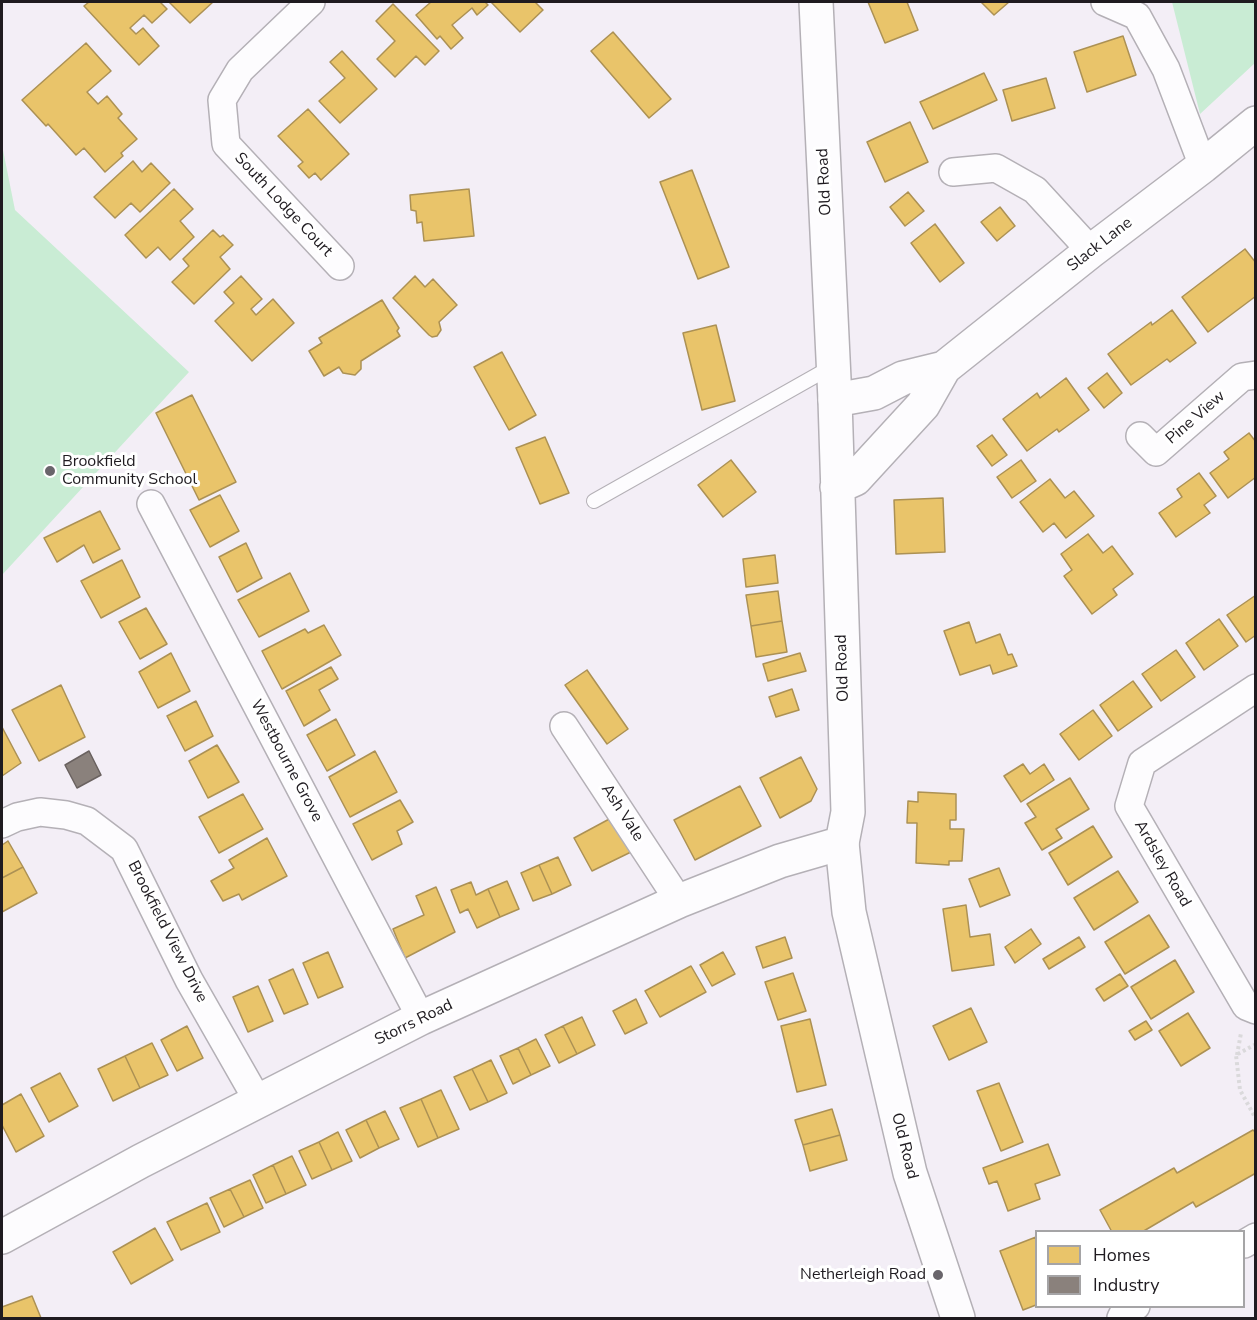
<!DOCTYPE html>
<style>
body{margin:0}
#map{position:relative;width:1257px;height:1320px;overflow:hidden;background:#f3eef6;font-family:"Nunito Sans",sans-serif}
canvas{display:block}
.frame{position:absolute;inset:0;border:3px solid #1f1b20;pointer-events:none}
.legend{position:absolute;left:1035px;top:1230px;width:210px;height:78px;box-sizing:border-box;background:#fff;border:2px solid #a5a4a6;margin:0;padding:8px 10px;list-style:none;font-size:18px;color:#1f1b20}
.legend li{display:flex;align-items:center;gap:12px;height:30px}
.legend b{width:30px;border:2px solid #a5a4a6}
</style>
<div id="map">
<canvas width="1257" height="1320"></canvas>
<div class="frame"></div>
<ul class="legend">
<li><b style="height:16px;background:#e9c46a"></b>Homes</li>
<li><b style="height:16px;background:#8a817c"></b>Industry</li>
</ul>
</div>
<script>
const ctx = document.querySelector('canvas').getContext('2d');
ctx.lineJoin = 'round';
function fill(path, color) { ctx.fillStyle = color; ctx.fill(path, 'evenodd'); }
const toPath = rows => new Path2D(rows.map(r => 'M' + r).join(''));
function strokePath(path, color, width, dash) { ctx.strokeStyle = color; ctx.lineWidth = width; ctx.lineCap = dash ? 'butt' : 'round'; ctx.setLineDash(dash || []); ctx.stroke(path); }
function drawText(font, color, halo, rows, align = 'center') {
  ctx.font = font + ' "Nunito Sans",sans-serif'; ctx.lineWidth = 6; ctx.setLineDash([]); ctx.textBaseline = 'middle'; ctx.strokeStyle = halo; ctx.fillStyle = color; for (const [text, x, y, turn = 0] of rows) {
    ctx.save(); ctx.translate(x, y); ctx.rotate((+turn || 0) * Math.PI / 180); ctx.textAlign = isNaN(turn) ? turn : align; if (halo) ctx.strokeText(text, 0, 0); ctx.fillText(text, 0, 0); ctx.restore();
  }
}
fill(toPath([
 [1172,2,1255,2,1255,63,1200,114],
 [2,145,15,210,189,372,2,575]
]), '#c9ecd4');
const homes = toPath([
 [89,2,160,2,167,9,152,23,144,15,130,28,136,34,143,28,159,46,139,65,84,6,89,2],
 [169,2,213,2,190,23,169,2],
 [431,2,485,2,488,5,477,15,472,8,452,25,463,38,451,49,440,36,437,39,416,15,431,2],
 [491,2,535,2,543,10,520,32,491,2],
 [868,2,907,2,918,30,885,43,868,2],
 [981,2,1009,2,994,15,981,2],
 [393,4,439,51,425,65,416,56,395,77,377,59,395,41,376,21,393,4],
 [613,32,671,99,649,118,591,51,613,32],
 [1123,36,1136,75,1087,92,1074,52,1123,36],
 [86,43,111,71,87,92,98,104,107,96,122,114,118,118,137,139,121,153,123,156,105,172,84,148,76,155,48,124,46,126,22,100,86,43],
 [342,51,377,89,340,123,319,101,345,78,330,62,342,51],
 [984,73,997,100,933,129,920,102,984,73],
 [1046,78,1055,108,1012,121,1003,90,1046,78],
 [308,109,349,154,321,180,315,173,309,178,298,166,303,162,278,136,308,109],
 [910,122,928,162,885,182,867,142,910,122],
 [133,161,142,172,151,163,170,183,140,212,131,203,115,218,94,197,133,161],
 [692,170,729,267,698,279,660,182,692,170],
 [174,189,193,209,180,221,194,237,170,260,158,247,146,258,125,235,174,189],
 [469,189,474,236,424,241,422,222,417,223,416,211,411,210,410,195,469,189],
 [908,192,924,211,905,226,890,207,908,192],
 [1000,207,1015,226,997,241,981,222,1000,207],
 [935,224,964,263,940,282,911,243,935,224],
 [213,230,220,237,223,235,233,245,220,257,230,269,194,304,172,282,189,266,183,259,213,230],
 [1245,249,1256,263,1256,296,1208,332,1182,297,1245,249],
 [241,276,262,299,251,309,256,315,273,299,294,323,252,361,215,321,234,303,224,292,241,276],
 [415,276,425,287,433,279,457,305,439,322,441,330,437,336,432,337,429,335,393,298,415,276],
 [382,300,399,328,397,331,400,336,361,361,361,369,355,375,343,373,339,367,324,376,309,351,322,343,319,338,382,300],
 [1172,310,1196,343,1170,362,1167,359,1131,385,1108,354,1151,322,1152,325,1172,310],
 [716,325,735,401,702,410,683,333,716,325],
 [502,352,536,415,509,430,474,367,502,352],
 [1107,373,1122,393,1104,408,1088,388,1107,373],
 [1066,378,1089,410,1059,432,1057,429,1027,451,1003,419,1037,393,1040,398,1066,378],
 [192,395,236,482,199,500,156,413,192,395],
 [1249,433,1256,442,1256,477,1228,498,1210,473,1229,459,1224,452,1249,433],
 [992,435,1007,455,992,466,977,446,992,435],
 [545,437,569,493,540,504,516,448,545,437],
 [731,460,756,492,723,517,698,485,731,460],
 [1021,460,1036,481,1012,498,997,477,1021,460],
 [1199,473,1216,496,1204,505,1210,513,1176,537,1159,513,1182,497,1177,489,1199,473],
 [1050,479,1065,498,1074,491,1094,516,1066,538,1054,523,1043,532,1020,502,1050,479],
 [220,495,239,531,210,547,190,510,220,495],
 [943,498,945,552,896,554,894,500,943,498],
 [100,511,120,549,93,563,84,545,57,562,44,538,100,511],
 [1088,534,1103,553,1112,546,1133,574,1113,589,1117,595,1092,614,1064,576,1072,570,1061,554,1088,534],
 [246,543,262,578,237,592,219,557,246,543],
 [775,555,778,583,746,587,743,559,775,555],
 [122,560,140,597,101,618,81,581,122,560],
 [290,573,309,611,259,637,238,600,290,573],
 [778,591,782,621,751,626,746,595,778,591],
 [1256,595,1256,635,1246,642,1227,615,1256,595],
 [146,608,167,644,140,659,119,622,146,608],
 [1219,619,1238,646,1204,670,1186,643,1219,619],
 [782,621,787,652,756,657,751,626,782,621],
 [969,622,976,643,1000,634,1008,655,1012,654,1017,666,993,674,990,665,960,675,944,631,969,622],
 [324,625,341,655,282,689,262,651,305,629,308,633,324,625],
 [1176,650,1195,677,1161,701,1142,674,1176,650],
 [171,653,190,691,158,708,139,672,171,653],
 [800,653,806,671,768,681,763,664,800,653],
 [331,667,338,679,319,690,330,710,304,726,286,691,331,667],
 [587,670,628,729,607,744,565,685,587,670],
 [1133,681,1152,707,1118,731,1100,705,1133,681],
 [61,685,85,737,39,761,12,710,61,685],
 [792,689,799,710,776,717,769,697,792,689],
 [196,701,213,736,185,751,167,716,196,701],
 [1093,710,1112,736,1079,760,1060,734,1093,710],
 [336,719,355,755,327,771,307,735,336,719],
 [2,727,21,763,2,776,2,727],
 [217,745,239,782,208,798,189,761,217,745],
 [375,751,397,792,350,817,329,777,375,751],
 [801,757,817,789,811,801,780,818,760,778,801,757],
 [1023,764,1030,774,1044,764,1054,780,1021,802,1004,776,1023,764],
 [1070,778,1089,809,1056,829,1062,838,1042,850,1025,823,1036,817,1027,804,1070,778],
 [740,786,761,826,695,860,674,820,740,786],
 [918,792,956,794,956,820,950,820,950,829,964,829,962,861,949,861,949,865,916,863,917,823,907,823,908,801,918,802,918,792],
 [243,794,263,829,219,853,199,817,243,794],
 [400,800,413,822,397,831,402,844,372,860,353,824,400,800],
 [613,817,631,852,592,871,574,838,613,817],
 [1093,826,1112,857,1068,885,1049,853,1093,826],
 [267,838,287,876,242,900,239,894,223,901,211,881,234,868,229,860,267,838],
 [8,841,23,867,2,878,2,845,8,841],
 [558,857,571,885,552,894,539,865,558,857],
 [539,865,552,894,533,901,521,873,539,865],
 [23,867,37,893,2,912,2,878,23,867],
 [999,868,1010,895,980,907,969,879,999,868],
 [1118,871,1138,902,1094,930,1074,898,1118,871],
 [507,881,519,909,500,917,488,889,507,881],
 [471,882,476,895,488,889,500,917,477,928,468,909,460,913,451,890,471,882],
 [436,887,455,932,405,958,393,929,424,915,416,896,436,887],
 [966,905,970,937,990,934,994,965,952,971,943,909,966,905],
 [1149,915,1169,947,1125,974,1105,942,1149,915],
 [1031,929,1041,944,1015,963,1005,947,1031,929],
 [785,937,792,958,763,968,756,947,785,937],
 [1079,937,1085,947,1049,969,1043,959,1079,937],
 [328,952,343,987,318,998,303,963,328,952],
 [723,952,735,974,712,986,700,965,723,952],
 [1175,960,1194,992,1151,1019,1131,987,1175,960],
 [691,966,706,992,660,1017,645,991,691,966],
 [293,969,308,1004,284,1014,269,980,293,969],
 [793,973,806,1011,778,1020,765,982,793,973],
 [1120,974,1128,986,1104,1001,1096,989,1120,974],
 [258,986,273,1021,248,1032,233,997,258,986],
 [636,999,647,1023,625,1034,613,1011,636,999],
 [971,1008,987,1042,949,1060,933,1026,971,1008],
 [1188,1013,1210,1048,1181,1066,1159,1031,1188,1013],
 [582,1017,595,1045,577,1054,563,1026,582,1017],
 [810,1019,826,1085,797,1092,781,1026,810,1019],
 [1146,1021,1152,1030,1135,1040,1129,1031,1146,1021],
 [187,1026,203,1058,177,1071,161,1040,187,1026],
 [563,1026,577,1054,559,1063,545,1035,563,1026],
 [536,1039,550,1066,531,1075,518,1048,536,1039],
 [152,1043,168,1075,140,1088,125,1056,152,1043],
 [518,1048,531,1075,513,1084,500,1056,518,1048],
 [125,1056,140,1088,113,1101,98,1069,125,1056],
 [491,1060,507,1093,488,1102,472,1069,491,1060],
 [472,1069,488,1102,470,1110,454,1077,472,1069],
 [60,1073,78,1106,49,1122,31,1088,60,1073],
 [999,1083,1023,1142,1001,1151,977,1091,999,1083],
 [441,1090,459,1129,438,1138,421,1099,441,1090],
 [21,1094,44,1136,16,1152,2,1125,2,1105,21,1094],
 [421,1099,438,1138,418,1147,400,1108,421,1099],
 [832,1109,840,1135,803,1145,795,1120,832,1109],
 [385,1111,399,1139,379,1148,366,1120,385,1111],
 [366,1120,379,1148,360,1158,346,1130,366,1120],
 [1253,1130,1256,1133,1256,1173,1196,1207,1193,1202,1142,1232,1112,1232,1100,1210,1174,1168,1177,1173,1253,1130],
 [338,1132,352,1161,332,1170,319,1142,338,1132],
 [840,1135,847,1160,810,1171,803,1145,840,1135],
 [319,1142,332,1170,312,1179,299,1151,319,1142],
 [1048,1144,1060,1175,1035,1184,1040,1199,1008,1211,997,1181,989,1184,983,1168,1048,1144],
 [292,1156,306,1185,286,1194,273,1165,292,1156],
 [273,1165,286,1194,266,1203,253,1175,273,1165],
 [250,1180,263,1208,244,1217,230,1189,250,1180],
 [230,1189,244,1217,224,1227,210,1198,230,1189],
 [207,1203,220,1232,181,1250,167,1222,207,1203],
 [155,1228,173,1260,131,1284,113,1252,155,1228],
 [1036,1237,1036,1305,1023,1310,1000,1251,1036,1237],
 [32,1296,41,1318,2,1318,2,1307,32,1296]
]);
fill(homes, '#e9c46a');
strokePath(homes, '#ac9154', 1.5);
const industry = toPath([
 [89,751,101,775,77,788,65,765,89,751]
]);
fill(industry, '#8a817c');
strokePath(industry, '#6a6260', 1.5);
const service = toPath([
 [594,501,833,366]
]);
const minor = toPath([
 [311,2,240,70,222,100,226,144,340,266],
 [1105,2,1137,16,1166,69,1203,166],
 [953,172,996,168,1035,190,1091,251],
 [1140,436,1156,452,1242,377,1256,375],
 [151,504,421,1018],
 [1256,688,1142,763,1129,806,1246,1006,1256,1010],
 [564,726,679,901],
 [2,824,17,817,40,812,66,815,87,821,124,849,189,980,258,1101],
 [1244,1244,1256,1237],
 [1121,1318,1123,1314,1136,1306]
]);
const tertiary = toPath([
 [816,2,835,400],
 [842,843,849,912,910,1173,958,1318]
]);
const secondary = toPath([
 [837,487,855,479,923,405,944,368,1091,251,1203,166,1256,123],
 [2,1237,141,1161,421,1018,679,901,780,861,842,843,848,812,835,400,874,393,903,378,944,368]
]);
strokePath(service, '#b4b0b6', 16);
strokePath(minor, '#b4b0b6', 30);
strokePath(tertiary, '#b4b0b6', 36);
strokePath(secondary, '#b4b0b6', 36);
strokePath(toPath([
 [1256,1044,1236,1055,1240,1090,1256,1119],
 [1237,1055,1241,1033]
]), '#dad9db', 4, [3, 3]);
strokePath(service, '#fdfcfe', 14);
strokePath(minor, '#fdfcfe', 27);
strokePath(tertiary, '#fdfcfe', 33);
strokePath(secondary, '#fdfcfe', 33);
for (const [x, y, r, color] of [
 [50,471,6,"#69656b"],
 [938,1275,6,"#69656b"]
]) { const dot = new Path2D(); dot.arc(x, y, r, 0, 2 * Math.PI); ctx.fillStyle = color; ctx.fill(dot); strokePath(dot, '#fff', 2); }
drawText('16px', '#1f1b20', '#fff', [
 ["Old Road",825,182,-93],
 ["South Lodge Court",283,205,47],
 ["Slack Lane",1100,245,-38],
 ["Pine View",1196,418,-41],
 ["Old Road",843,668,-92],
 ["Westbourne Grove",286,761,62],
 ["Ash Vale",622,813,57],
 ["Ardsley Road",1162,864,60],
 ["Brookfield View Drive",167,932,63],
 ["Storrs Road",414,1023,-26],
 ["Old Road",904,1146,76]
]);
drawText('16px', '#1f1b20', '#fff', [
 ["Brookfield",62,462],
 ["Community School",62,480],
 ["Netherleigh Road",926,1275,"right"]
], 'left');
</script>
